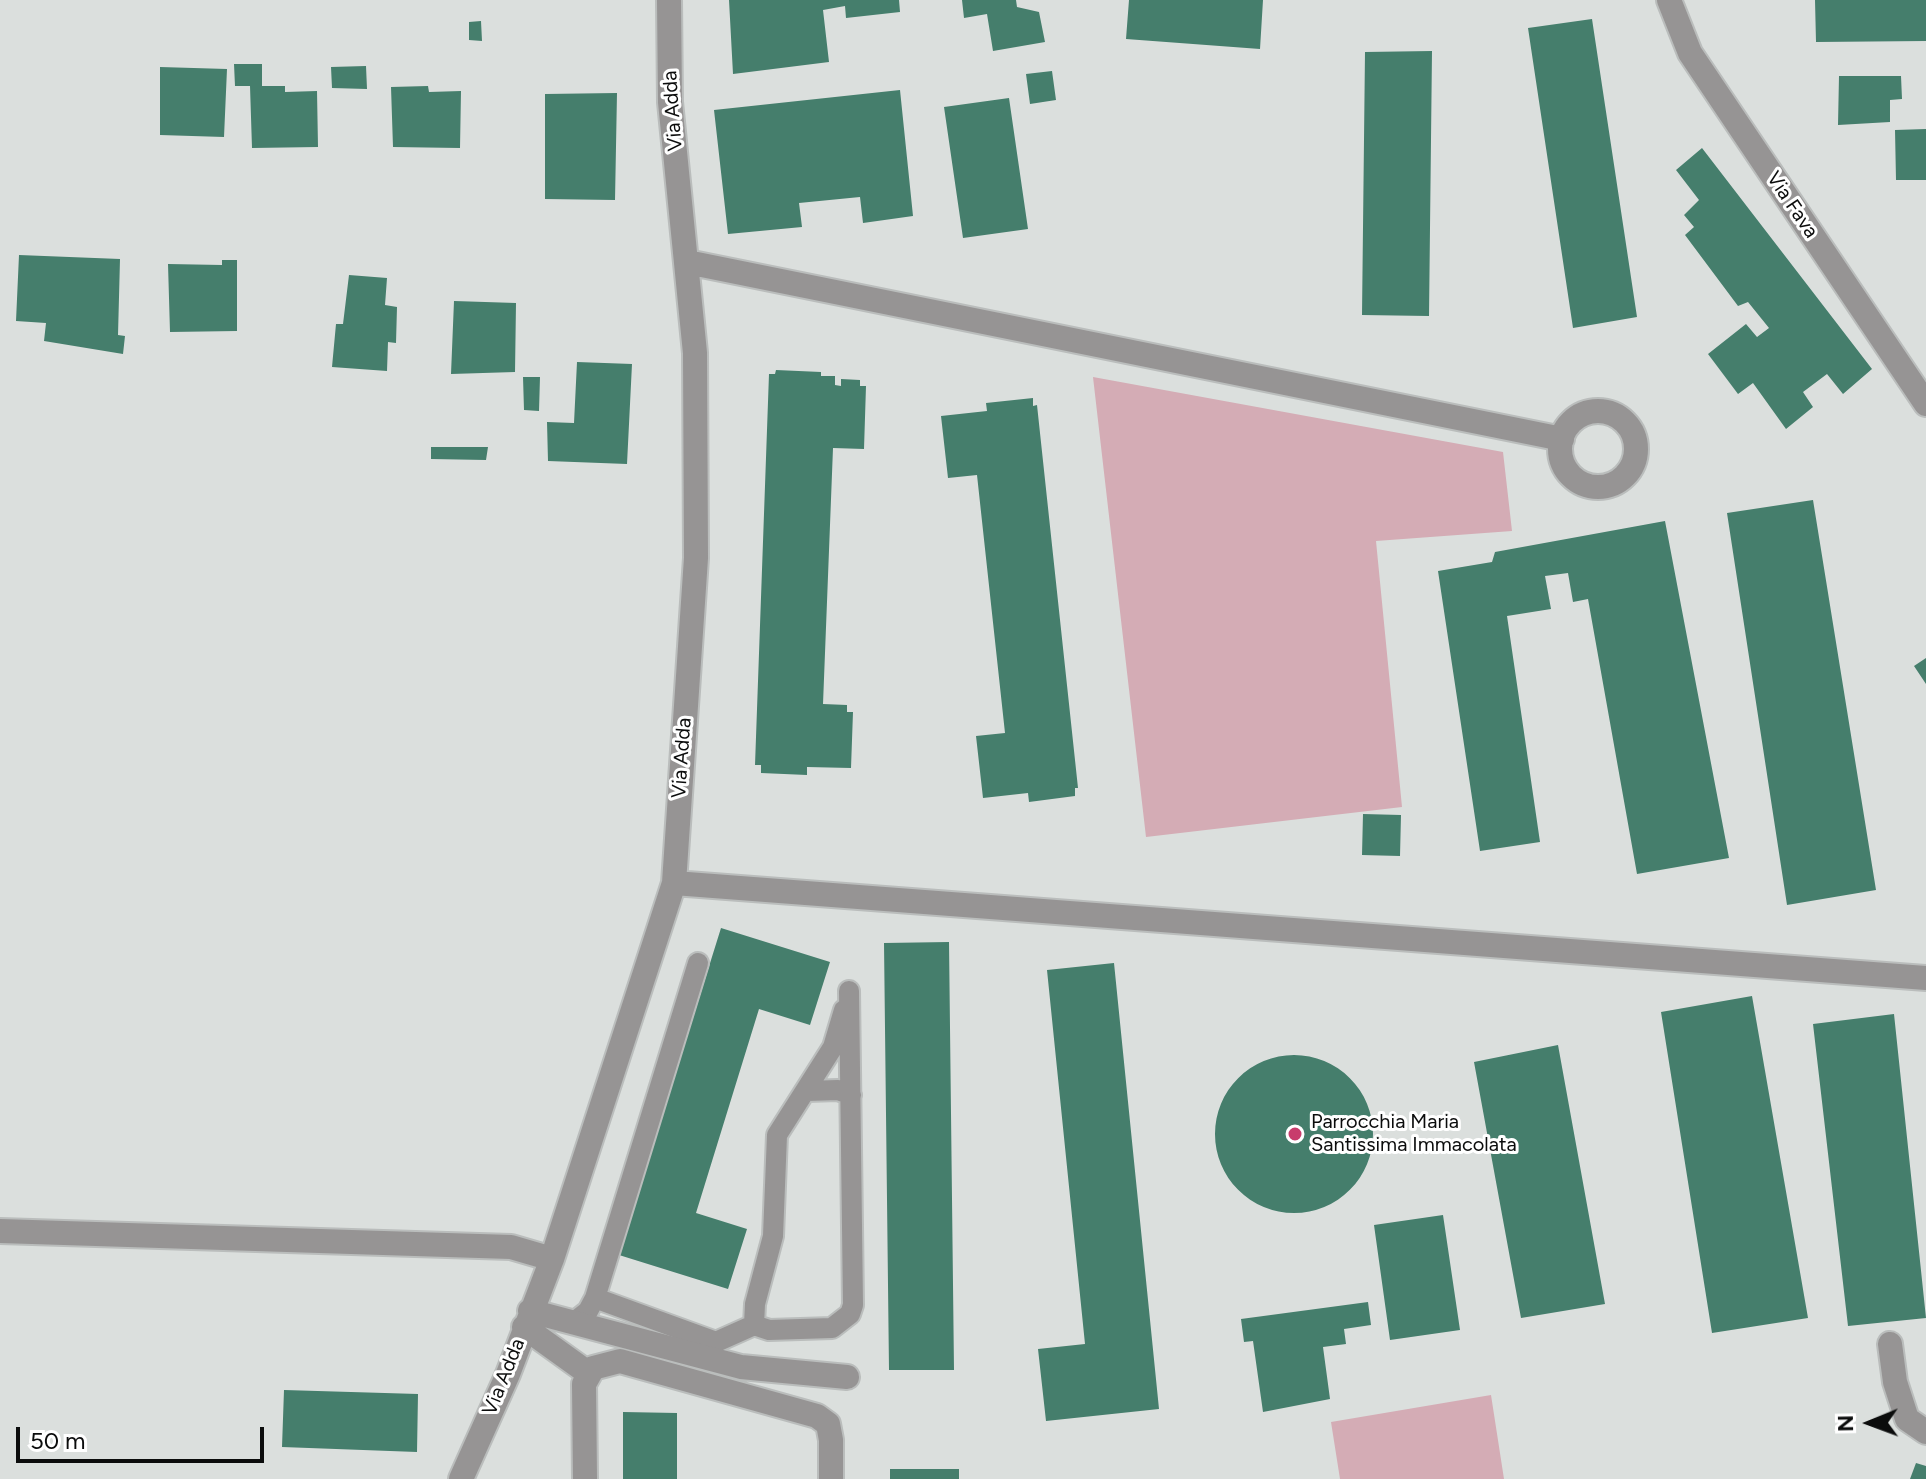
<!DOCTYPE html>
<style>
body{margin:0}
#map{position:relative;width:1926px;height:1479px;overflow:hidden;background:#dbdfdd;font-family:Figtree,sans-serif}
canvas{display:block}
.north{position:absolute;left:1830px;top:1383px;width:80px;height:80px;-webkit-text-stroke:6px #fff;paint-order:stroke;rotate:269deg;font-size:22px;font-weight:700;line-height:32px;text-align:center;color:#0b0c0c}
.north::after{content:'';display:block;margin:auto;width:28px;height:36px;background:#0b0c0c;clip-path:polygon(50% 0,100% 100%,50% 72%,0 100%)}
.scale{position:absolute;left:16px;top:1427px;width:248px;height:36px;box-sizing:border-box;border:4px solid #0b0c0c;border-top:0;padding-left:10px;font-size:24px;line-height:28px;white-space:nowrap;color:#0b0c0c;-webkit-text-stroke:6px #fff;paint-order:stroke}
</style>
<div id="map">
<canvas width="1926" height="1479"></canvas>
<div class="north">N</div>
<div class="scale">50 m</div>
</div>
<script>
const ctx = document.querySelector('canvas').getContext('2d');
ctx.lineJoin = 'round';
function fill(path, color) { ctx.fillStyle = color; ctx.fill(path, 'evenodd'); }
const toPath = rows => new Path2D(rows.map(r => 'M' + r).join(''));
function strokePath(path, color, width, dash) { ctx.strokeStyle = color; ctx.lineWidth = width; ctx.lineCap = dash ? 'butt' : 'round'; ctx.setLineDash(dash || []); ctx.stroke(path); }
function drawText(font, color, halo, rows, align = 'center') {
  ctx.font = font + ' Figtree,sans-serif'; ctx.lineWidth = 6; ctx.setLineDash([]); ctx.textBaseline = 'middle'; ctx.strokeStyle = halo; ctx.fillStyle = color; for (const [text, x, y, turn = 0] of rows) {
    ctx.save(); ctx.translate(x, y); ctx.rotate((+turn || 0) * Math.PI / 180); ctx.textAlign = isNaN(turn) ? turn : align; if (halo) ctx.strokeText(text, 0, 0); ctx.fillText(text, 0, 0); ctx.restore();
  }
}
fill(toPath([
 [1093,377,1503,452,1512,531,1376,541,1402,807,1146,837],
 [1491,1395,1504,1479,1340,1479,1331,1422]
]), '#d4acb5');
fill(toPath([
 [729,0,899,0,900,12,846,18,845,6,823,10,829,62,733,74],
 [962,0,1016,0,1017,7,1039,12,1045,42,993,51,987,14,964,18],
 [1129,0,1263,0,1260,49,1126,39],
 [1815,0,1926,0,1926,41,1816,42],
 [1592,19,1637,317,1573,328,1528,28],
 [481,21,482,41,469,40,469,22],
 [1432,51,1429,316,1362,315,1365,52],
 [234,64,262,64,262,86,285,86,285,92,317,91,318,147,252,148,250,86,235,86],
 [366,66,367,89,332,88,331,67],
 [160,67,227,69,224,137,160,135],
 [1052,71,1056,100,1030,104,1026,74],
 [1839,76,1901,76,1902,99,1890,100,1890,122,1838,125],
 [428,86,429,92,461,91,460,148,393,147,391,87],
 [900,90,913,216,863,223,860,197,799,203,802,227,728,234,714,110],
 [617,93,615,200,545,199,545,94],
 [1009,98,1028,229,963,238,944,107],
 [1926,129,1926,180,1896,180,1895,130],
 [1702,148,1872,369,1843,394,1827,374,1803,392,1813,407,1786,429,1753,383,1738,394,1708,354,1746,324,1757,337,1769,328,1748,302,1738,306,1685,235,1694,227,1684,215,1699,200,1676,170],
 [19,255,120,259,118,335,125,336,123,354,44,341,46,323,16,321],
 [222,260,237,260,237,331,170,332,168,264,222,265],
 [349,275,387,278,385,305,397,307,396,343,388,342,387,371,332,367,336,324,343,324],
 [454,301,516,303,515,372,451,374],
 [577,362,632,364,627,464,548,461,547,422,574,423],
 [776,370,821,372,821,376,835,376,835,385,841,386,841,379,860,380,860,386,866,386,864,449,833,448,823,704,847,705,847,712,853,712,851,768,807,767,807,775,761,773,761,765,755,765,769,374,775,374],
 [523,377,540,377,539,411,524,410],
 [1033,398,1033,406,1037,405,1078,788,1075,788,1075,796,1029,802,1028,793,983,798,976,736,1005,733,977,475,948,478,941,416,987,411,986,403],
 [431,447,488,447,486,460,431,459],
 [1813,500,1876,890,1787,905,1727,513],
 [1665,521,1729,858,1637,874,1588,599,1573,602,1568,573,1545,576,1551,609,1507,616,1540,842,1480,851,1438,571,1492,562,1495,552],
 [1926,658,1926,684,1914,666],
 [1363,814,1401,815,1400,856,1362,855],
 [721,928,830,962,810,1025,759,1009,696,1213,747,1229,728,1289,619,1255],
 [949,942,954,1370,889,1370,884,943],
 [1114,963,1159,1409,1046,1421,1038,1349,1085,1344,1047,970],
 [1752,996,1808,1318,1712,1333,1661,1012],
 [1894,1014,1926,1318,1848,1326,1813,1024],
 [1558,1045,1605,1304,1521,1318,1474,1062],
 '1215 1134a79 79 0 1 1 158 0a79 79 0 1 1-158 0Z',
 [1443,1215,1460,1330,1390,1340,1374,1225],
 [1368,1302,1371,1325,1344,1329,1346,1344,1323,1347,1330,1399,1263,1412,1253,1341,1244,1342,1241,1319],
 [284,1390,418,1394,417,1452,282,1447],
 [623,1412,677,1413,677,1479,623,1479],
 [1916,1463,1926,1466,1926,1479,1910,1479],
 [890,1469,959,1469,959,1479,890,1479]
]), '#457e6c');
const lane = toPath([
 [807,1091,838,1090,851,1095],
 [595,1298,716,1342,754,1325,769,1330,832,1328,850,1314,853,1305,849,991],
 [574,1322,588,1311,595,1298,698,963],
 [754,1325,755,1304,773,1236,777,1135,833,1047,844,1010]
]);
const street = toPath([
 [1669,0,1690,53,1926,404],
 [687,262,1562,439],
 '1560 449a38 38 0 1 1 76 0a38 38 0 1 1-76 0Z',
 [674,883,1926,978],
 [0,1231,511,1247,552,1259],
 [530,1311,741,1367,847,1377],
 [524,1327,588,1373],
 [1890,1344,1895,1382,1907,1419,1926,1432],
 [461,1479,508,1374,552,1259,674,883,696,558,695,353,670,102,669,0],
 [585,1479,584,1384,593,1368,620,1361,817,1416,828,1424,831,1440,831,1479]
]);
strokePath(lane, '#babdbc', 24);
strokePath(street, '#babdbc', 28);
strokePath(lane, '#969494', 20);
strokePath(street, '#969494', 24);
for (const [x, y, r, color] of [
 [1295,1134,8,"#c83c6c"]
]) { const dot = new Path2D(); dot.arc(x, y, r, 0, 2 * Math.PI); ctx.fillStyle = color; ctx.fill(dot); strokePath(dot, '#fff', 3); }
drawText('20px', '#0b0c0c', '#fff', [
 ["Via Adda",673,111,-94],
 ["Via Fava",1792,205,56],
 ["Via Adda",682,758,-86],
 ["Via Adda",504,1377,-68]
]);
drawText('20px', '#0b0c0c', '#fff', [
 ["Parrocchia Maria",1311,1122],
 ["Santissima Immacolata",1311,1145]
], 'left');
</script>
